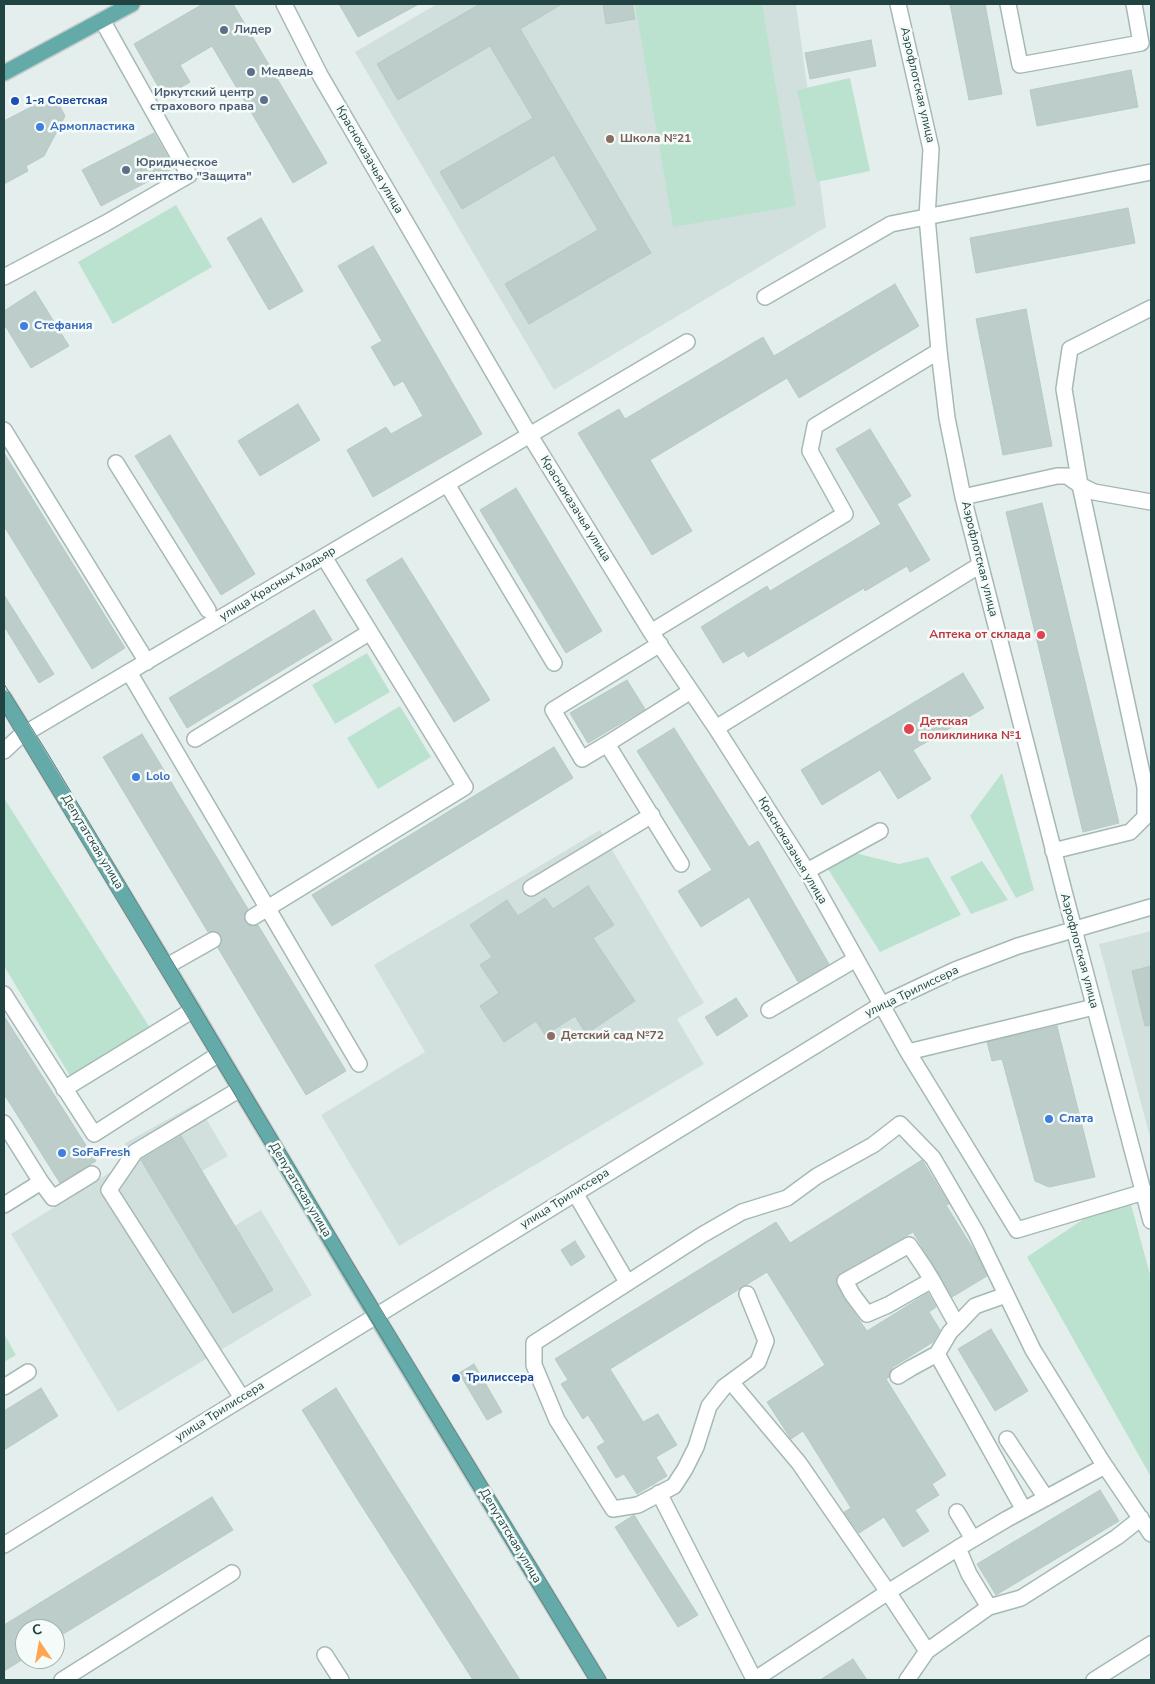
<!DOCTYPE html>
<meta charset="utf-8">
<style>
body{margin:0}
#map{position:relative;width:1155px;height:1684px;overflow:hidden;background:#e4efed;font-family:"Nunito Sans",sans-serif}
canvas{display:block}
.frame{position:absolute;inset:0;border:5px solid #214442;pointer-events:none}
.north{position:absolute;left:15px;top:1619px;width:50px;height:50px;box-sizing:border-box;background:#f5fbf9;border:1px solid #a0b2b0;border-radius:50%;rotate:348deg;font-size:14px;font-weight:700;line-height:20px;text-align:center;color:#214442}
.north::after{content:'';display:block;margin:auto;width:18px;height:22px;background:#ffa552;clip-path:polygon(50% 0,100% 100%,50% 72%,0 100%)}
</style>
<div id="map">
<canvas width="1155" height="1684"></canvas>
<div class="frame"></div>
<div class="north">С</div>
</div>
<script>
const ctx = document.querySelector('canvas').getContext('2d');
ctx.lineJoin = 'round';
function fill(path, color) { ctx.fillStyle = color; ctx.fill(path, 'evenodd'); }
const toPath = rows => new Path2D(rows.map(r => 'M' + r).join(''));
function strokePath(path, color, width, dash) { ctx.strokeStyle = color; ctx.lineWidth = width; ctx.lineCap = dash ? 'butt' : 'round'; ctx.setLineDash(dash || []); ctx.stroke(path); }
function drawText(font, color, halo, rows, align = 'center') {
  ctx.font = font + ' "Nunito Sans",sans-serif'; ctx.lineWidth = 5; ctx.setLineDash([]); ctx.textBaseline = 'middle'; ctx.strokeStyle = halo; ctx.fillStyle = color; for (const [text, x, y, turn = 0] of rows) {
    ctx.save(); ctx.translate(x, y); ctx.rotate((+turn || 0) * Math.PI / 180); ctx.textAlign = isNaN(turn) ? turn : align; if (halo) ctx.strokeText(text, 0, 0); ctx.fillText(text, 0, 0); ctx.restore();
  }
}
fill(toPath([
 [437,4,796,4,826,227,554,390,355,52],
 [600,830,704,1003,677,1019,704,1064,399,1246,321,1115,425,1052,374,965],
 [1151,931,1151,1141,1099,944],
 [197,1103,228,1156,202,1171,234,1226,261,1210,312,1295,118,1412,11,1234,122,1165,125,1143]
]), '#d2e0dd');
fill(toPath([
 [635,4,762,4,796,206,673,227],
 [850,78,870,171,817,182,797,90],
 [176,205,212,267,113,324,78,262],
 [367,653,390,692,335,724,312,685],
 [400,706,431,757,378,789,347,738],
 [1002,773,1034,890,1016,898,970,816],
 [4,798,152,1031,73,1081,4,966],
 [855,853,899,864,928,857,961,915,880,952,828,869],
 [982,861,1008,900,971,914,950,877],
 [1127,1190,1151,1278,1151,1477,1027,1257],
 [4,1334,16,1355,4,1362]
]), '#bbe2cf');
const building = toPath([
 [203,4,233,4,327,163,293,183,212,46,180,65,190,82,164,97,134,44,203,4],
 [339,4,419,4,358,37,339,4],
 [480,4,562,4,520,29,651,253,529,324,505,284,598,230,554,155,462,209,440,172,533,118,490,46,398,100,377,64,480,4],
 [603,4,632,4,635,19,606,24,603,4],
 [950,4,985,4,1002,94,969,100,950,4],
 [871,40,876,66,810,79,805,53,871,40],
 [1131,70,1138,107,1037,126,1030,90,1131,70],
 [54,95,65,116,44,156,26,166,28,171,4,184,4,121,54,95],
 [154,133,174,168,101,206,82,170,154,133],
 [1128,208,1135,243,976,273,970,238,1128,208],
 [261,218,303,291,269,310,227,238,261,218],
 [373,246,482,434,373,497,347,450,386,427,391,434,423,416,403,381,394,386,371,347,382,341,338,266,373,246],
 [895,284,919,326,799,398,787,378,650,460,692,531,652,555,578,433,619,409,625,419,763,337,774,356,895,284],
 [35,291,69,346,31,368,4,324,4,311,35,291],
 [1026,309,1052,446,1003,455,976,319,1026,309],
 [298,404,320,440,260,476,238,441,298,404],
 [870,429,911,496,897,504,930,560,910,572,907,566,865,591,864,588,748,657,744,651,723,663,701,627,767,586,770,591,881,524,836,449,870,429],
 [170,435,255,574,221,595,135,456,170,435],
 [4,453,125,648,92,669,4,526,4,453],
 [516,488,602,631,566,653,480,510,516,488],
 [1042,503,1119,823,1083,832,1006,512,1042,503],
 [402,558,490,700,454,722,366,580,402,558],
 [4,595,54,674,39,683,4,626,4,595],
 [314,610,332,640,187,728,169,698,314,610],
 [963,673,984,708,913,750,931,779,898,799,880,770,822,805,801,770,963,673],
 [627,680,645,709,588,743,570,713,627,680],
 [674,728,749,847,758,841,829,964,798,982,749,897,701,927,678,891,712,870,637,751,674,728],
 [142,734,248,909,245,913,245,921,249,925,258,925,346,1071,306,1095,218,948,222,941,221,935,214,931,208,932,103,757,142,734],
 [554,747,573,778,332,926,312,895,554,747],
 [588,886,614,925,593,938,635,1001,586,1034,575,1016,545,1035,536,1021,504,1042,480,1006,499,993,480,965,492,957,470,925,507,900,518,916,545,898,553,909,588,886],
 [1151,966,1151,1025,1145,1026,1132,971,1151,966],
 [736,998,748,1016,717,1036,705,1017,736,998],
 [4,1016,96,1161,60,1183,4,1094,4,1016],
 [1057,1026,1095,1177,1049,1187,1035,1181,1002,1059,992,1061,987,1042,1057,1026],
 [181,1136,273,1290,233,1313,141,1160,181,1136],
 [922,1160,949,1204,946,1205,977,1255,987,1276,952,1297,913,1232,840,1273,835,1281,844,1299,867,1331,928,1293,936,1307,929,1312,940,1330,933,1342,893,1367,890,1372,889,1377,886,1379,946,1475,932,1484,939,1495,915,1510,929,1531,903,1547,884,1517,859,1533,844,1512,851,1508,803,1431,791,1439,767,1402,825,1365,767,1272,610,1369,643,1422,658,1414,677,1445,656,1457,667,1476,637,1494,624,1474,616,1478,597,1447,605,1442,588,1415,583,1419,561,1384,568,1380,555,1359,776,1222,790,1243,922,1160],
 [575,1241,585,1257,571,1266,561,1250,575,1241],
 [991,1329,1028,1391,995,1411,958,1349,991,1329],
 [474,1364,502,1412,487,1420,459,1373,474,1364],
 [41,1388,58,1416,4,1450,4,1411,41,1388],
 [336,1388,390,1475,520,1680,473,1680,356,1497,302,1410,336,1388],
 [1100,1490,1119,1521,996,1595,977,1564,1100,1490],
 [212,1497,233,1530,55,1639,55,1629,25,1629,25,1658,4,1671,4,1625,212,1497],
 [634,1515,698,1615,678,1627,615,1527,634,1515],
 [853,1659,867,1680,820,1680,853,1659]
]);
fill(building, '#bccdca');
strokePath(building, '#b5cac6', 1);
strokePath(toPath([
 [213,940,253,917]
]), '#bdcdcb', 15, [15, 8]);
const minor = toPath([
 [284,4,320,75,529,434,651,632,716,728,807,871,908,1052,1017,1230,1144,1192,1151,1194],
 [898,4,931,149,927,217,939,351,947,418,963,497,1065,895,1151,1221],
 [1008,4,1020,65,1141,43,1134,4],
 [4,277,106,223,189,175,102,20],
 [765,297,891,224,1151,172],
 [4,430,147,662],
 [116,463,208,610],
 [447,484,554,663],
 [963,497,1057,476,1067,476,1080,485,1094,492,1151,502],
 [651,632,845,514,810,451,815,426,939,351],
 [129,672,359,1064],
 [716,728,980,565],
 [195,739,370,632],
 [607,744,582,759,553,710,660,644],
 [4,751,19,737,687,342],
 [1053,851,1130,832,1145,817,1145,787,1080,485,1064,389,1070,349,1151,308],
 [681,864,607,744,691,691],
 [807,871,880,831],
 [531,888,652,815],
 [253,917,465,787,324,557],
 [167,966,213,940],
 [4,994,94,1134,219,1054],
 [769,1010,856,959],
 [908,1052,1094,1007],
 [64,1089,193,1010],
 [240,1089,135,1152,109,1190,242,1398],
 [4,1123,41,1182,53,1198,92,1174],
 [575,1193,627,1282],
 [4,1205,41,1182],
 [932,1280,888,1305,867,1314,852,1294,845,1281,909,1245,924,1267,932,1280,957,1325,975,1306,1006,1295],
 [747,1294,766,1341,758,1362,724,1387,709,1406,696,1447,685,1469,674,1486,638,1505,613,1509,557,1420,534,1365,534,1343,702,1235,742,1212,787,1198,817,1176,873,1145,900,1124,933,1158,976,1232,1033,1350,1101,1460,1151,1534],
 [937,1354,1024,1510],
 [898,1376,911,1368,937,1354,950,1332,957,1325],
 [731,1382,799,1463,888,1592,754,1680],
 [4,1387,28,1372],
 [1007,1439,1046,1498],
 [1105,1466,1007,1519,958,1548,969,1574,989,1607,1021,1598,1117,1537,1141,1518],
 [659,1493,754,1679],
 [957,1512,973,1539],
 [4,1545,881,1005,955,970,1018,946,1151,907],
 [958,1548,888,1592,927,1651,989,1607],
 [325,1655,341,1680],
 [62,1680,232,1573],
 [907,1680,927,1651],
 [1094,1680,1151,1644]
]);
const major = toPath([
 [4,73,132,4],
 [4,698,193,1010,354,1280,598,1680]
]);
strokePath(minor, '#a6b8b6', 18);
strokePath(major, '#c1cbca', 18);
strokePath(minor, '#fff', 15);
strokePath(major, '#63aaa8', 15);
strokePath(toPath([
 [4,684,48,754,360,1275,607,1680],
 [4,713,589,1680]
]), '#5c7f7d', 1);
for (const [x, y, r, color] of [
 [224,30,5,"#5c6f8a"],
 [251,72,5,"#5c6f8a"],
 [264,100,5,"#5c6f8a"],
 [15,101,5,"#1a4fb4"],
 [40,127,5,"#3f7fe0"],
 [610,139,5,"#8d6e63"],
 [126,170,5,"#5c6f8a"],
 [24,326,5,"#3f7fe0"],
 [1041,635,5,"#e0444e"],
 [909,729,6,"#e0444e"],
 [136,777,5,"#3f7fe0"],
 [551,1036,5,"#8d6e63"],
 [1049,1119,5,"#3f7fe0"],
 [62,1153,5,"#3f7fe0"],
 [456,1378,5,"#1a4fb4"]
]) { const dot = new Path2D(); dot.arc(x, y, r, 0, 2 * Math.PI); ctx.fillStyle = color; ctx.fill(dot); strokePath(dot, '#f5fbf9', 2); }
drawText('bold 12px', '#4e5e75', '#f5fbf9', [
 ["Лидер",234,30],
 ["Медведь",261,72],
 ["Иркутский центр",254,93,"right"],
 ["страхового права",254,107,"right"],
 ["Юридическое",136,163],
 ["агентство \"Защита\"",136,177]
], 'left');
drawText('12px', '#214442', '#f5fbf9', [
 ["Аэрофлотская улица",917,85,77],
 ["Красноказачья улица",369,160,60],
 ["Красноказачья улица",575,509,58],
 ["Аэрофлотская улица",979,559,76],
 ["улица Красных Мадьяр",278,584,-31],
 ["Депутатская улица",92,842,59],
 ["Красноказачья улица",792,851,59],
 ["Аэрофлотская улица",1079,951,75],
 ["улица Трилиссера",912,992,-26],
 ["Депутатская улица",300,1190,59],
 ["улица Трилиссера",565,1199,-32],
 ["улица Трилиссера",220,1412,-32],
 ["Депутатская улица",510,1536,59]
]);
drawText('bold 12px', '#164399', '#f5fbf9', [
 ["1-я Советская",25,101],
 ["Трилиссера",466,1378]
], 'left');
drawText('bold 12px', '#366cbe', '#f5fbf9', [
 ["Армопластика",50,127],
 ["Стефания",34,326],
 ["Lolo",146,777],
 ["Слата",1059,1119],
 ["SoFaFresh",72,1153]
], 'left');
drawText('bold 12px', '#785e54', '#f5fbf9', [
 ["Школа №21",620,139],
 ["Детский сад №72",561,1036]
], 'left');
drawText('bold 12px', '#be3a42', '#f5fbf9', [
 ["Аптека от склада",1031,635],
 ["Детская",920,722,"left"],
 ["поликлиника №1",920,736,"left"]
], 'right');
</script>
